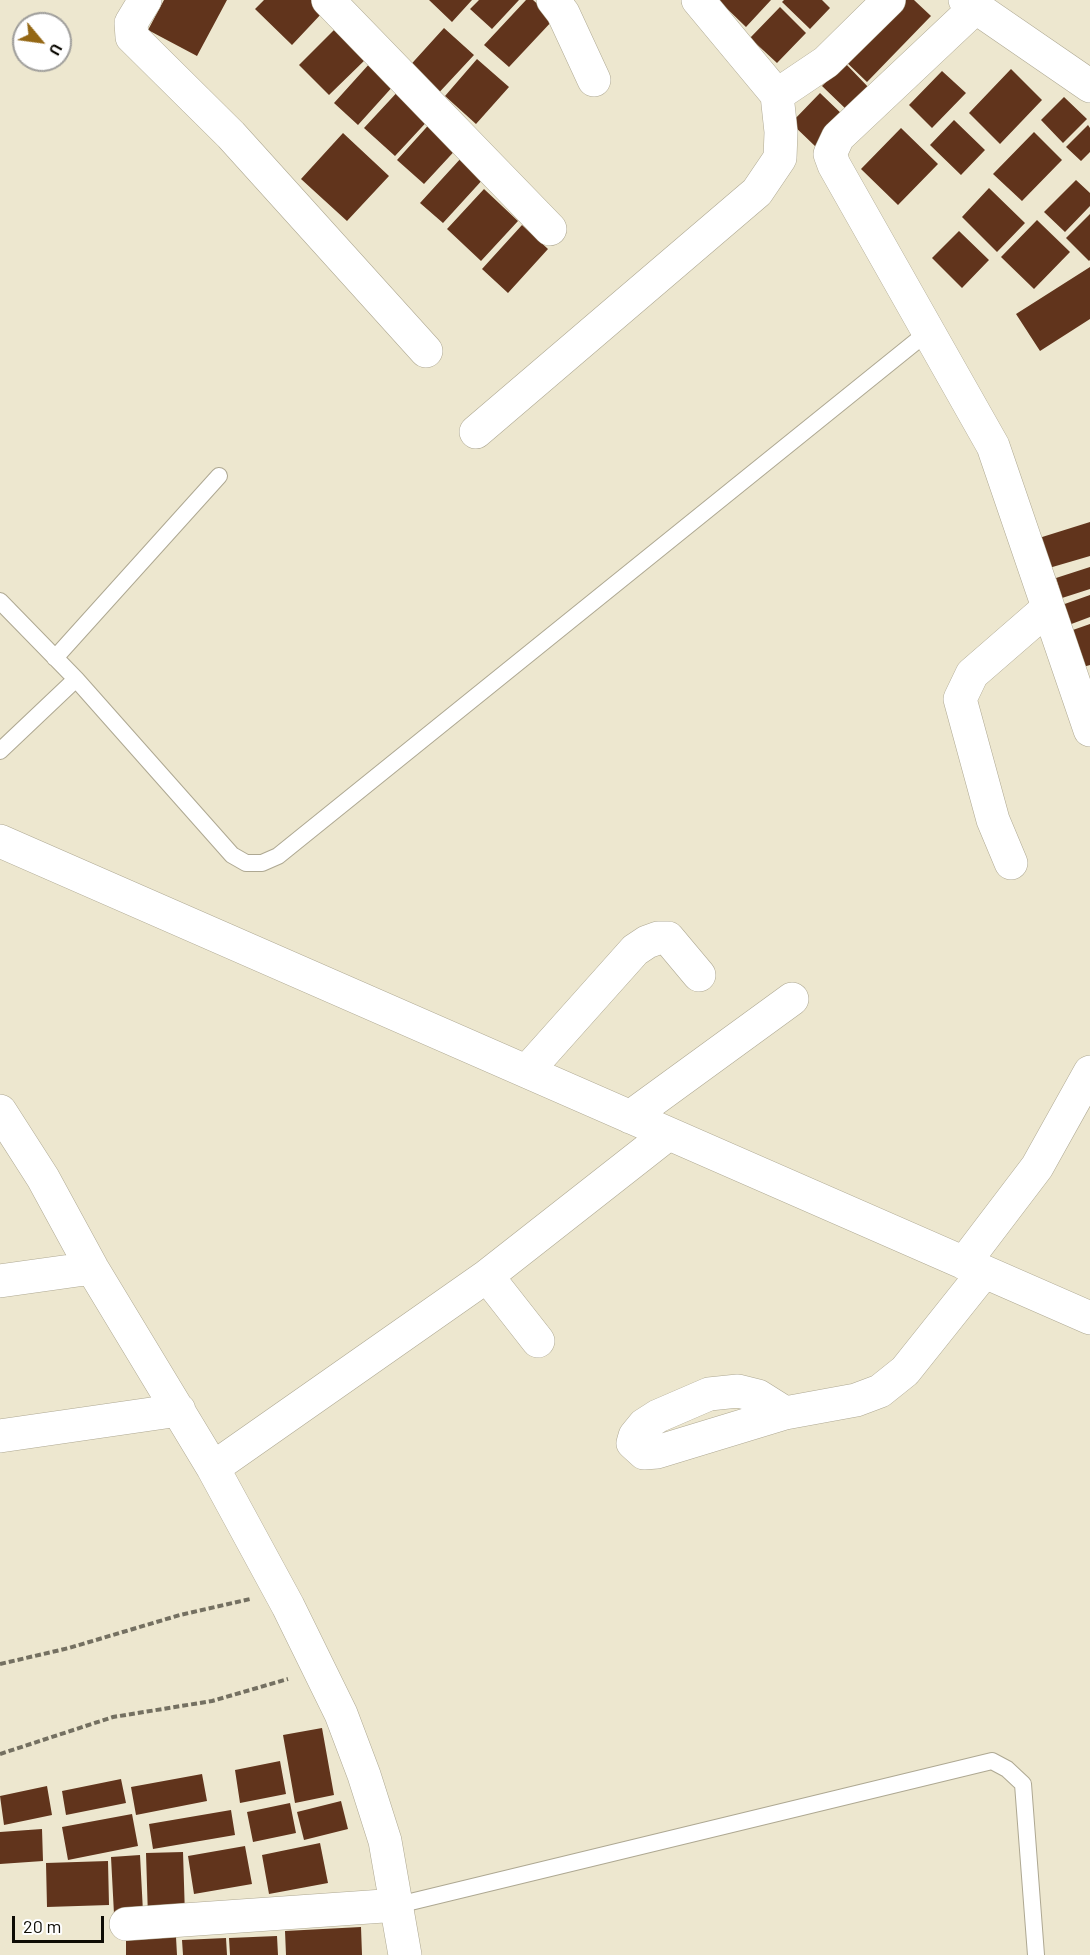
<!DOCTYPE html>
<style>
body{margin:0}
#map{position:relative;width:1090px;height:1955px;overflow:hidden;background:#ede7cf;font-family:Barlow,sans-serif}
canvas{display:block}
.north{position:absolute;left:12px;top:12px;width:60px;height:60px;box-sizing:border-box;background:#fff;border:2px solid #9f9e9b;border-radius:50%;rotate:119deg;font-size:16px;font-weight:700;line-height:24px;text-align:center;color:#0e0c05}
.north::after{content:'';display:block;margin:auto;width:21px;height:27px;background:#946714;clip-path:polygon(50% 0,100% 100%,50% 72%,0 100%)}
.scale{position:absolute;left:12px;top:1916px;width:92px;height:27px;box-sizing:border-box;border:3px solid #0e0c05;border-top:0;padding-left:8px;font-size:18px;line-height:21px;white-space:nowrap;color:#0e0c05;-webkit-text-stroke:4px #fff;paint-order:stroke}
</style>
<div id="map">
<canvas width="1090" height="1955"></canvas>
<div class="north">U</div>
<div class="scale">20 m</div>
</div>
<script>
const ctx = document.querySelector('canvas').getContext('2d');
ctx.lineJoin = 'round';
function fill(path, color) { ctx.fillStyle = color; ctx.fill(path, 'evenodd'); }
const toPath = rows => new Path2D(rows.map(r => 'M' + r).join(''));
function strokePath(path, color, width, dash) { ctx.strokeStyle = color; ctx.lineWidth = width; ctx.lineCap = dash ? 'butt' : 'round'; ctx.setLineDash(dash || []); ctx.stroke(path); }
fill(toPath([
 [164,0,227,0,197,56,148,30],
 [264,0,311,0,323,12,292,45,255,9],
 [429,0,472,0,452,22],
 [479,0,519,0,492,29,470,9],
 [526,0,533,0,554,19,509,67,484,45],
 [718,0,771,0,746,27],
 [784,0,822,0,830,8,810,29,782,2],
 [896,0,914,0,931,16,867,82,841,57],
 [780,7,806,33,777,63,750,38],
 [337,27,367,58,329,95,299,65],
 [444,28,474,55,434,98,405,71],
 [477,59,509,87,476,124,445,96],
 [371,62,395,84,358,125,334,103],
 [845,63,871,90,849,112,822,86],
 [1011,69,1042,100,1000,144,969,113],
 [942,71,966,93,932,128,909,105],
 [402,87,433,115,395,156,364,128],
 [820,93,845,117,816,147,791,123],
 [1064,97,1087,119,1063,143,1041,120],
 [434,119,461,144,424,184,397,160],
 [954,120,985,150,961,175,930,145],
 [1088,125,1090,128,1090,152,1081,161,1066,147],
 [901,128,938,164,898,205,861,169],
 [1034,132,1062,160,1022,201,993,174],
 [343,133,389,176,347,221,301,179],
 [462,157,485,177,443,223,420,203],
 [1076,180,1090,193,1090,206,1065,232,1044,212],
 [989,188,1025,223,997,252,962,217],
 [484,189,518,221,481,261,447,229],
 [1090,214,1090,260,1089,261,1066,238],
 [1037,220,1070,252,1034,289,1001,257],
 [522,225,548,249,508,293,482,269],
 [959,231,989,260,962,288,932,258],
 [1090,267,1090,319,1040,351,1016,314],
 [1090,522,1090,556,1049,568,1039,538],
 [1090,567,1090,589,1062,598,1056,578],
 [1090,595,1090,617,1066,626,1059,606],
 [1090,624,1090,665,1083,667,1070,631],
 [322,1728,334,1795,295,1803,283,1735],
 [280,1761,286,1794,240,1803,235,1770],
 [202,1774,207,1801,136,1815,131,1787],
 [121,1779,126,1803,66,1815,62,1791],
 [47,1786,52,1815,4,1825,0,1796],
 [341,1801,348,1829,304,1840,297,1812],
 [290,1803,296,1833,253,1842,247,1812],
 [231,1810,235,1835,153,1849,149,1824],
 [132,1814,138,1846,68,1860,62,1827],
 [42,1829,43,1861,0,1864,0,1832],
 [320,1843,328,1883,269,1894,262,1855],
 [245,1846,252,1884,194,1894,188,1856],
 [183,1852,185,1916,148,1917,146,1853],
 [140,1855,143,1912,114,1914,111,1857],
 [108,1861,109,1905,47,1907,46,1863],
 [361,1927,362,1955,286,1955,285,1931],
 [277,1936,278,1955,230,1955,229,1938],
 [176,1937,177,1955,126,1955,126,1939],
 [226,1938,227,1955,183,1955,182,1940]
]), '#61341c');
const service = toPath([
 [0,601,76,679,232,855,246,863,262,863,278,856,929,331],
 [55,658,219,476],
 [0,751,76,679],
 [398,1905,992,1761,1007,1769,1023,1784,1036,1955]
]);
const minor = toPath([
 [145,0,131,23,132,37,231,135,426,351],
 [328,0,550,229],
 [553,0,563,13,594,80],
 [698,0,777,95,826,62,889,0],
 [965,0,1090,86],
 [976,7,838,137,830,154,834,165,993,446,1090,730],
 [476,432,757,192,780,158,781,132,777,95],
 [0,841,1090,1318],
 [1011,863,993,820,960,699,972,674,1048,608],
 [527,1071,635,950,647,942,658,938,668,938,699,975],
 [0,1111,43,1178,92,1268,213,1468,288,1606,341,1714,364,1775,385,1841,405,1955],
 [630,1117,792,999],
 [964,1263,1037,1167,1090,1072],
 [487,1276,538,1341],
 [0,1281,92,1268],
 [785,1413,758,1396,738,1391,709,1394,658,1416,644,1425,635,1436,633,1443,644,1453,657,1452,785,1413,856,1400,880,1391,905,1371,984,1272],
 [0,1436,179,1410],
 [213,1468,487,1276,668,1134],
 [126,1924,398,1905]
]);
strokePath(service, '#aea892', 18);
strokePath(minor, '#aea892', 34);
strokePath(toPath([
 [0,1664,69,1648,180,1615,250,1599],
 [0,1754,113,1717,212,1701,288,1679]
]), '#747061', 4, [6, 3]);
strokePath(service, '#fff', 16);
strokePath(minor, '#fff', 33);
</script>
